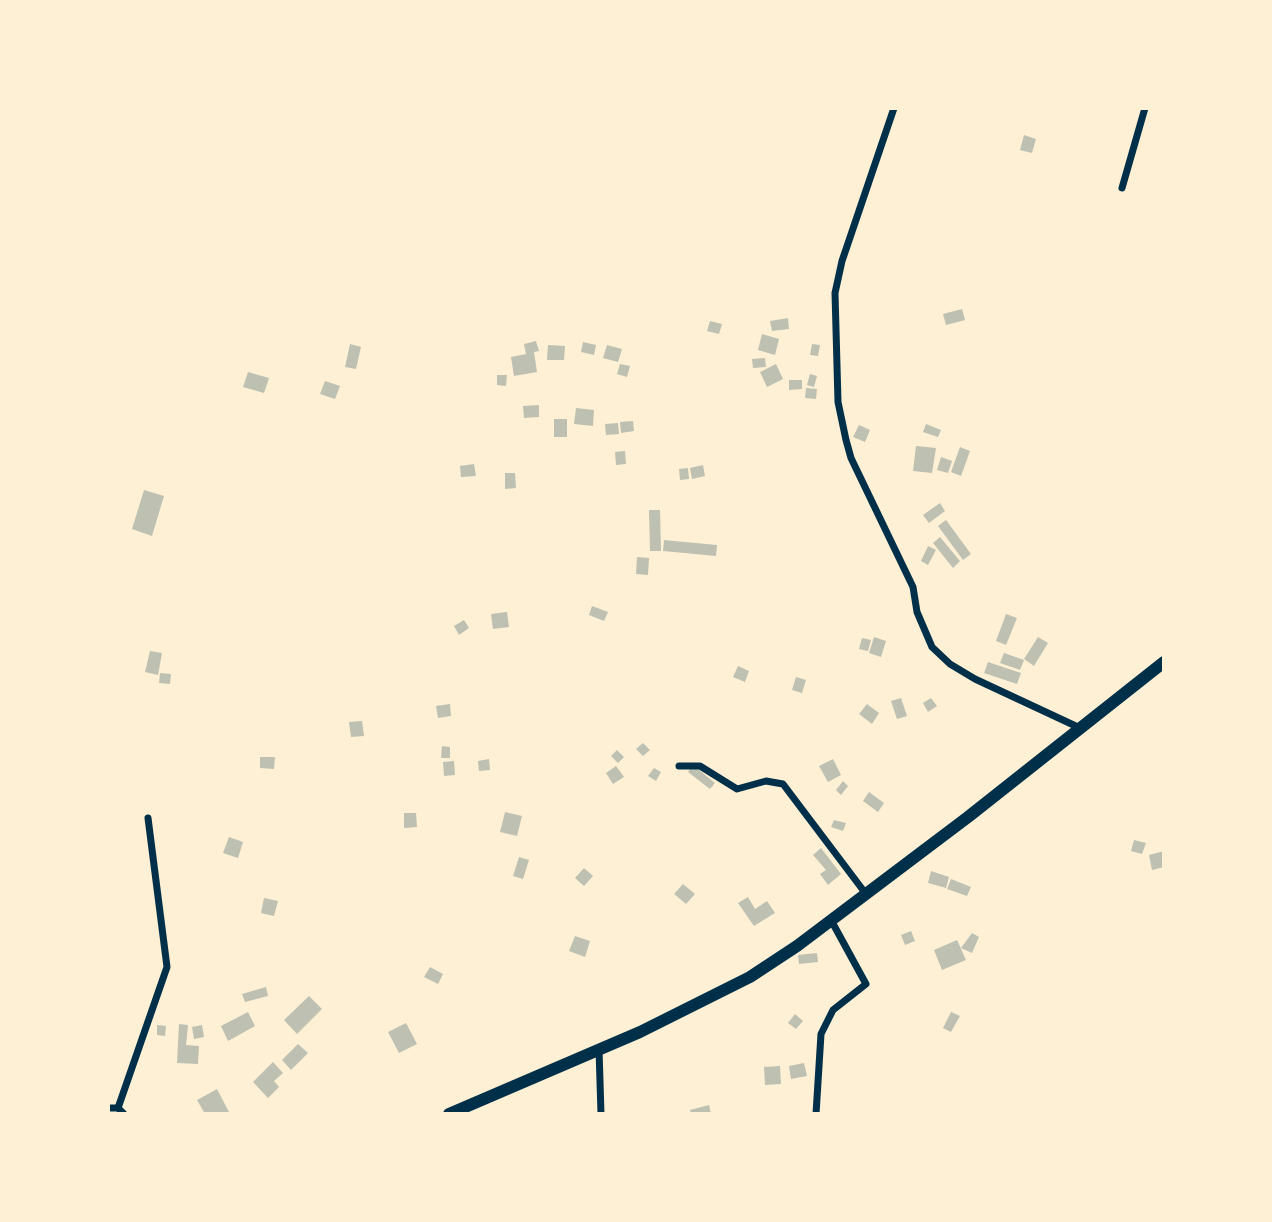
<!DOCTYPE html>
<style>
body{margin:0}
#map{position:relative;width:1272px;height:1222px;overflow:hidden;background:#fdf0d5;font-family:Lora,serif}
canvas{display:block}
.frame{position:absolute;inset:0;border:110px solid #fdf0d5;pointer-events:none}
</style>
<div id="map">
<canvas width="1272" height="1222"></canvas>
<div class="frame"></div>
</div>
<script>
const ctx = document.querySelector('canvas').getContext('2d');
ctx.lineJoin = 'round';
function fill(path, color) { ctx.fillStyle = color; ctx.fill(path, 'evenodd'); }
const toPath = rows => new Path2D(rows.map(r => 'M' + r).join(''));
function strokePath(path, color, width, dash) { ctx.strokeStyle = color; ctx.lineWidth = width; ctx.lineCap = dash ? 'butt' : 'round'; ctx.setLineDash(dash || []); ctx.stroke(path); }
fill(toPath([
 [1024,135,1036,139,1032,153,1020,150],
 [962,309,965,320,946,325,943,314],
 [788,318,789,329,772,331,770,321],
 [710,321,722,324,719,334,707,331],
 [762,334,779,339,775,355,758,350],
 [536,341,539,351,534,352,537,372,514,376,511,357,526,354,524,344],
 [583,342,596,345,594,355,581,352],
 [350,344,361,347,356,369,345,367],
 [812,344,820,345,818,356,810,355],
 [548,345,565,346,564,360,547,360],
 [607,345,622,349,618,362,603,358],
 [765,358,766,367,753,368,752,359],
 [620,364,630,366,627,377,617,374],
 [776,364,783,379,767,387,760,372],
 [248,372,269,378,264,393,243,387],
 [810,374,817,376,814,387,807,385],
 [497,375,507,375,506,386,497,385],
 [789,380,802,380,802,389,789,390],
 [325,381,340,386,335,399,320,394],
 [806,388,817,389,816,399,805,398],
 [539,405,539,417,524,418,523,406],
 [576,408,594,410,593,426,574,424],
 [554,419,567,419,567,437,554,437],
 [633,421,634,431,621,433,620,422],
 [618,423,619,434,606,435,605,424],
 [926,424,941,430,938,437,923,432],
 [859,425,870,430,865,442,853,437],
 [916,446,936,448,932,473,913,471],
 [960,447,970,451,961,476,951,472],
 [625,451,626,464,616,465,615,452],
 [941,457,952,461,948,473,937,470],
 [474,464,476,476,461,477,460,466],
 [703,465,705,476,692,479,690,468],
 [688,468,689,479,680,480,679,469],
 [505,473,515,473,516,488,505,489],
 [144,490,164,496,152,536,132,529],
 [940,503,945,511,929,523,923,515],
 [649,510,660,510,661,551,650,551],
 [946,520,971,554,963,560,938,526],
 [940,537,960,561,953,568,933,543],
 [664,540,717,545,716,556,663,551],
 [928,546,936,550,928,565,921,561],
 [637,557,649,558,648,575,636,574],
 [592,606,608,612,604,621,589,615],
 [507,612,509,627,493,629,491,614],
 [1006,614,1017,618,1006,645,996,641],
 [464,620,469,628,459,635,454,626],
 [874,637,886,641,881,657,869,653],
 [1038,637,1048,643,1034,666,1024,659],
 [862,638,871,640,868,651,859,649],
 [150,651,162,653,158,675,145,672],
 [1004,653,1024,660,1020,670,1000,663],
 [988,662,1021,673,1017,684,984,673],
 [738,666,749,671,745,682,733,677],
 [160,673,171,674,170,684,159,683],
 [796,677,806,680,802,693,792,690],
 [901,698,907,716,897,719,891,701],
 [931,698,937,706,928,712,923,703],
 [450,704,451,716,438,718,436,706],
 [867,704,879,713,872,724,859,714],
 [362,721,364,736,351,737,349,722],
 [643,743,650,750,643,756,636,749],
 [442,746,450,747,450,758,441,758],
 [617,750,624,757,618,763,611,756],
 [260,757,275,757,274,769,260,768],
 [489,759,490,770,479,771,478,761],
 [833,759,841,775,828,782,819,766],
 [454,761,455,775,444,776,443,762],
 [693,765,715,783,710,789,688,772],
 [616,766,624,777,613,784,606,773],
 [654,768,661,772,656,781,648,776],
 [843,781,848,786,841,795,836,790],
 [869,792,884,803,878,812,863,801],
 [505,812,522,816,517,836,500,832],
 [404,813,416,813,417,827,404,828],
 [834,820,846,823,843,831,831,827],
 [229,837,243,842,238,858,223,853],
 [1134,840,1146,843,1142,854,1131,851],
 [821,848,841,874,828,885,820,874,826,870,813,855],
 [1164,851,1164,867,1152,870,1149,855],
 [519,857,529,860,523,879,513,876],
 [584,868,593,876,584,886,575,878],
 [931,871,949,877,946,888,928,883],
 [951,879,971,887,967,896,947,889],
 [683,884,695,894,686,904,674,894],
 [748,897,755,909,767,901,775,913,754,926,738,903],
 [264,898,278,901,274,916,261,913],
 [911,931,915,941,905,945,901,935],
 [972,933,979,937,972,953,961,948],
 [575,936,590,941,585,957,569,951],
 [957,940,966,960,942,970,934,950],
 [817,953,818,962,799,964,798,955],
 [430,967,443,974,438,984,424,977],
 [266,987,268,996,245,1002,242,994],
 [309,996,322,1009,297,1034,284,1020],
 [248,1012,255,1026,228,1041,221,1026],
 [951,1012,960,1016,951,1032,943,1028],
 [795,1014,803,1021,796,1029,788,1023],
 [406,1023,417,1044,399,1053,388,1032],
 [179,1024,188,1025,186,1045,199,1046,198,1064,177,1063],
 [157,1025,166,1026,165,1036,157,1035],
 [202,1025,204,1037,194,1039,192,1027],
 [298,1044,308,1053,291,1070,282,1060],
 [273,1062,283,1073,274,1081,279,1087,268,1098,253,1082],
 [804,1063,807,1076,791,1079,789,1066],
 [780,1066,781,1084,765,1085,764,1067],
 [217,1089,230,1114,205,1114,197,1100],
 [709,1105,711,1114,691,1114,690,1110]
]), '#bec0b2');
strokePath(toPath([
 [894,108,842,261,835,293,838,402,846,440,851,458,913,587,917,612,932,647,950,664,975,679,1080,728],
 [1122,188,1145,108],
 [679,766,700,766,737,789,766,781,783,784,866,894],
 [599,1049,601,1114],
 [108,1108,118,1108,124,1114],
 [118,1108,167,967,148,818],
 [816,1114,821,1034,833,1010,866,984,831,920]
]), '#003049', 7);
strokePath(toPath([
 [449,1114,640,1032,750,977,797,946,968,817,1164,662]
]), '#003049', 12);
</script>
